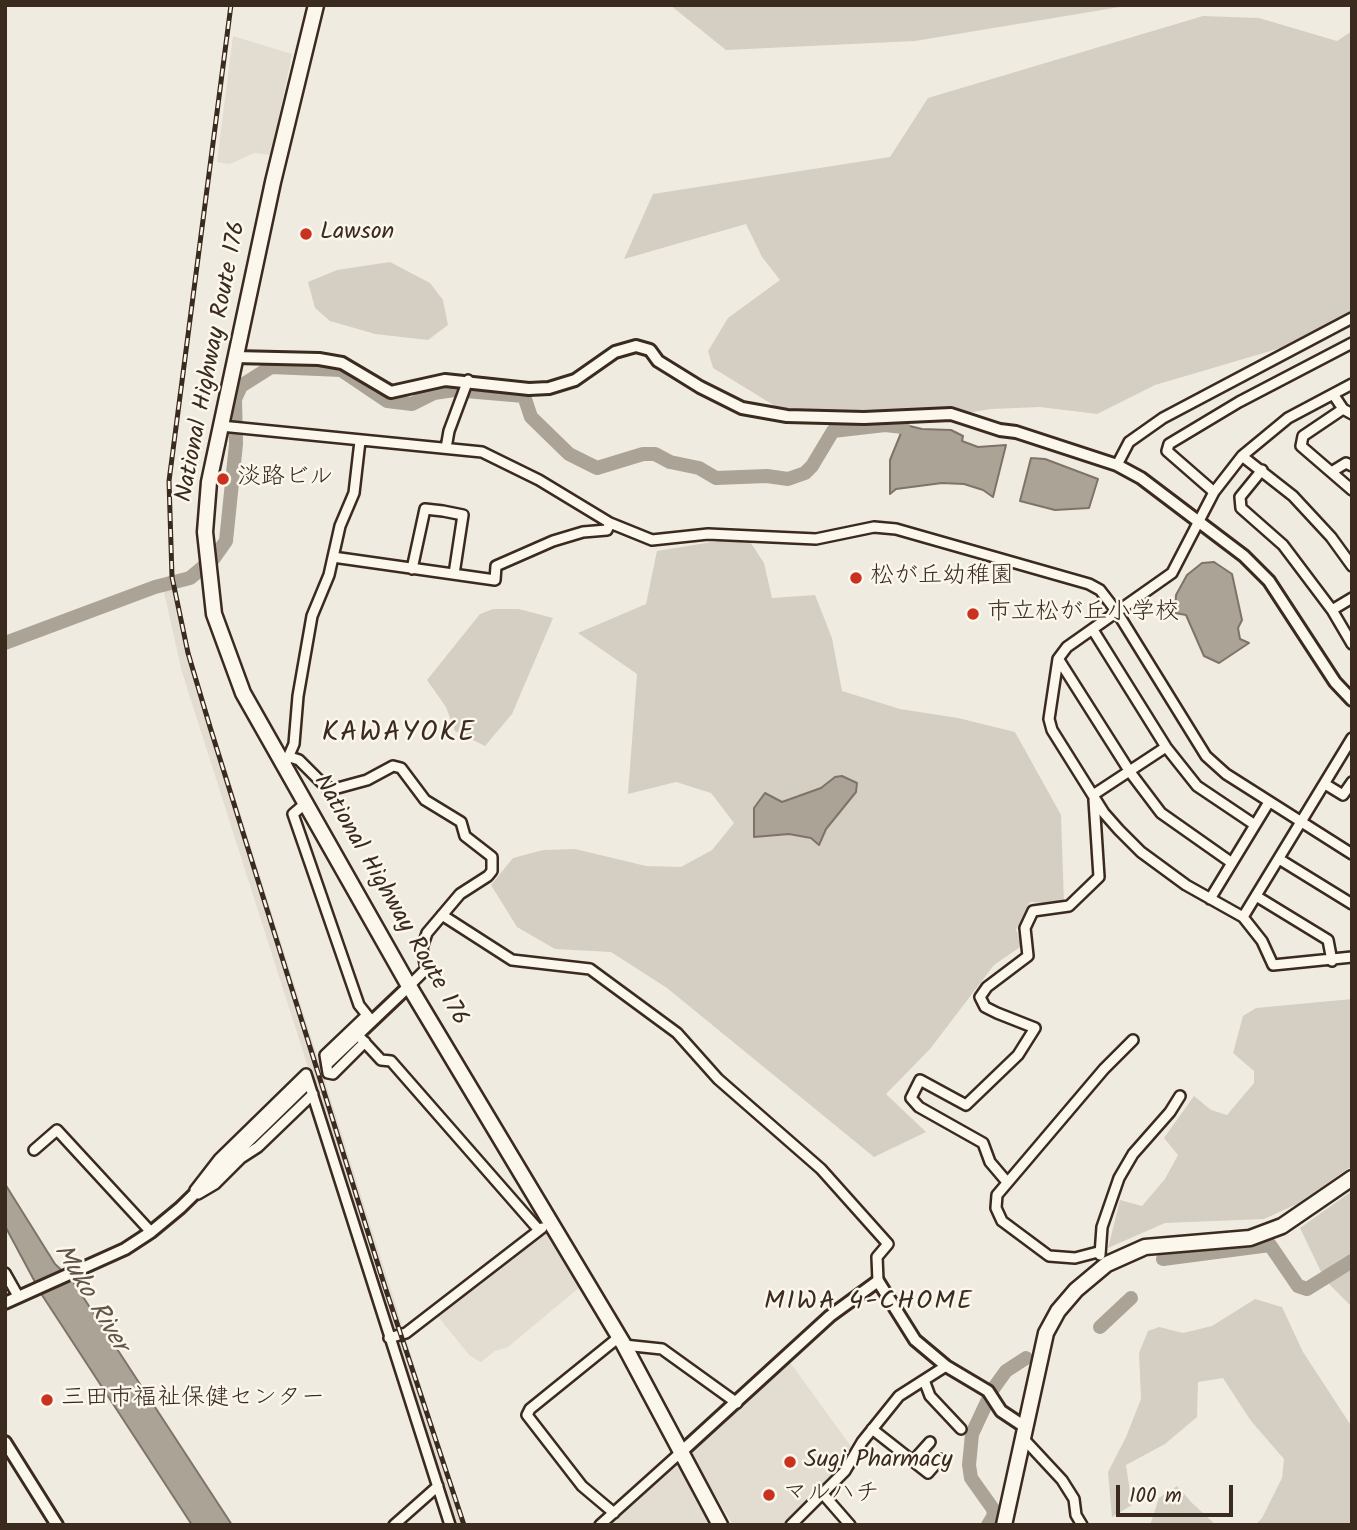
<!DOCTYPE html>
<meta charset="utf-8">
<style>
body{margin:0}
#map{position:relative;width:1357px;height:1530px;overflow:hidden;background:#f0ebe0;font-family:Kalam,sans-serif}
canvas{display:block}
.frame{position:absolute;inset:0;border:7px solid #3b2a1e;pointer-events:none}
.scale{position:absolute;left:1116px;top:1485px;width:117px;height:32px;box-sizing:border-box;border:4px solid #3b2a1e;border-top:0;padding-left:9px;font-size:21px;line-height:24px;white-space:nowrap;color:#3b2a1e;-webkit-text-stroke:5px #fbf7ec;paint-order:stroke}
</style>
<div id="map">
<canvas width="1357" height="1530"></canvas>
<div class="frame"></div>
<div class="scale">100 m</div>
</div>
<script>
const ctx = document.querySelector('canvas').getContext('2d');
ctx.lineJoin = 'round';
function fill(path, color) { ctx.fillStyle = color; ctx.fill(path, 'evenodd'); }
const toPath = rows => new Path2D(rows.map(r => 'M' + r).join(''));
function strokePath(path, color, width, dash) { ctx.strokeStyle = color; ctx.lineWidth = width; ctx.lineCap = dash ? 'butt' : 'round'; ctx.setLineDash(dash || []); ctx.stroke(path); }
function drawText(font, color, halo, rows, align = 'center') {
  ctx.font = font + ' Kalam,"Klee One",sans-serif'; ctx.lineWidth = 5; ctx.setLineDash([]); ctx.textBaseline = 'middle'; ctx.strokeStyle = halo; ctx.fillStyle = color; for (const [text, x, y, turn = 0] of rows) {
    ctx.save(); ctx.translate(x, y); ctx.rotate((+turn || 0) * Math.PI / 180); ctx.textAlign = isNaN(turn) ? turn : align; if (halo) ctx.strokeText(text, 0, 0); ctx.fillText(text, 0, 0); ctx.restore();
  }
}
fill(toPath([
 [233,36,292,54,271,155,254,153,230,164,217,162],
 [175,587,187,641,212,724,404,1331,393,1334,182,672,163,588],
 [549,1232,580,1287,508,1347,495,1351,481,1362,470,1356,436,1314,540,1233,543,1235],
 [405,1336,466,1525,455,1525,413,1402,393,1341],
 [789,1361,853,1449,840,1471,786,1525,733,1525,692,1456,694,1449,747,1403,750,1393,758,1384],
 [676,1462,710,1525,606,1525]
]), '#e2dcd1');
fill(toPath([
 [670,5,1132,5,915,41,726,50],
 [1203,16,1259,18,1337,41,1352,31,1352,327,1155,385,1097,414,1040,407,991,409,943,417,842,427,775,406,713,368,708,351,728,318,780,280,762,257,746,224,624,259,653,194,890,157,928,98],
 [390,262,430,283,443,300,448,325,428,340,375,334,330,321,315,308,308,282,337,270],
 [749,540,764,563,772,598,815,595,832,638,842,691,900,709,958,718,1015,732,1061,815,1064,904,1030,902,1016,930,1023,945,994,965,930,1049,886,1094,926,1132,874,1157,667,988,611,952,555,949,517,927,491,885,513,858,543,850,575,849,646,866,681,867,712,850,734,823,711,793,676,782,628,794,637,674,578,633,646,604,657,551,718,541],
 [493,609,519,609,553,618,512,714,485,746,455,731,446,707,427,680,480,614],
 [1352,999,1352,1166,1297,1204,1264,1219,1165,1223,1108,1248,1120,1200,1142,1206,1165,1179,1178,1155,1164,1138,1194,1096,1211,1110,1227,1115,1254,1083,1254,1071,1233,1053,1243,1016,1256,1008],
 [1352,1191,1352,1307,1325,1280,1300,1228],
 [1255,1299,1282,1307,1303,1352,1352,1427,1352,1525,1255,1525,1262,1518,1282,1478,1284,1459,1251,1421,1223,1378,1198,1382,1197,1417,1165,1444,1126,1465,1132,1505,1112,1517,1108,1472,1126,1437,1141,1399,1139,1353,1148,1331,1159,1327,1183,1333,1212,1326],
 [1177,1486,1192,1503,1216,1525,1150,1525,1159,1498]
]), '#d5cec3');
const water = toPath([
 [897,423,922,429,951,430,963,436,962,441,978,447,1006,445,993,497,983,490,964,484,942,483,896,489,890,494,890,460,901,433,897,423],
 [1031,458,1045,459,1098,479,1089,508,1055,510,1020,501,1031,458],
 [1214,562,1232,574,1242,620,1238,628,1240,639,1249,643,1219,663,1204,656,1186,615,1175,613,1176,595,1187,575,1202,563,1214,562],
 [842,776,857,783,856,792,826,829,819,845,811,838,789,834,754,837,754,808,765,793,782,802,821,788,835,777,842,776],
 [5,1184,55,1264,72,1280,232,1525,192,1525,42,1295,5,1226,5,1184]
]);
fill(water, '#aca397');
strokePath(water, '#7f7367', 2);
strokePath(toPath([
 [5,643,155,587,190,578,214,558,226,541,236,444,235,399,241,386,271,367,341,370,387,401,412,404,434,393,454,390,524,396,531,417,569,454,597,468,643,454,655,454,670,462,699,468,716,478,767,476,788,479,805,473,812,466,833,431,885,425,903,427],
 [1163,1259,1270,1245,1298,1286,1307,1289,1352,1261],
 [1100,1327,1131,1298],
 [988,1525,994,1515,993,1509,971,1478,969,1465,972,1434,993,1389,1006,1371,1026,1358]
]), '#aca397', 14);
strokePath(toPath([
 [306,1085,328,1063]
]), '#ccc4b9', 10, [10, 5]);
const minor = toPath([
 [1333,394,1343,409,1352,414],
 [1343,409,1303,436,1301,446,1352,490],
 [221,426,482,452,539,480,610,523,652,540,708,534,816,539,874,527,896,529,1089,584,1100,590,1117,612,1206,756,1226,774,1352,854],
 [446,448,449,431,468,380],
 [1242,456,1288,418,1352,384],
 [1117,465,1129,442,1163,418,1352,318],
 [1262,470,1240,497,1241,508,1283,545,1332,610,1352,644],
 [1333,471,1346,463,1352,466],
 [1214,492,1167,451,1169,444,1239,402,1352,343],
 [333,557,495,580,496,566,553,541,583,532,607,530,610,523],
 [1352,566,1331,537,1293,496,1242,456,1214,492,1172,573,1067,647,1058,659,1049,719,1052,730,1104,813,1119,830,1141,852,1186,885,1243,917,1262,941,1273,965,1352,957],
 [412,569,425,509,443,511,463,515,454,574],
 [1332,610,1352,598],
 [1093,630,1166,747,1197,786,1255,825],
 [1059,660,1130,772,1161,813,1232,863],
 [290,757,299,760,325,786,334,789,367,780,393,766,401,768,425,800,461,822,465,836,492,857,492,871,488,876,460,894,427,933,422,948,426,969,409,986],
 [287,760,294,744,298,696,312,616,329,575,340,526,354,493,360,441],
 [1325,784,1343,795,1352,782],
 [1093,795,1166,747],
 [307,802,293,814,359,1005,371,1020],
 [1279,859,1352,904],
 [1256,896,1328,940,1332,961],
 [1210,899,1269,802],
 [442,915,512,960,590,969,677,1033,718,1079,821,1169,888,1244,877,1257,878,1281],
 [1243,917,1352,738],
 [357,1034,381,1060,391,1061,538,1229],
 [365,1042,333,1074,328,1073,325,1055,367,1015],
 [34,1150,57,1130,151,1232],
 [1007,1182,990,1162,983,1143,919,1107,911,1098,920,1080,966,1105,1018,1055,1035,1028,997,1013,985,1007,980,997,987,987,1028,956,1025,928,1033,911,1069,906,1099,877,1094,800],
 [195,1190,219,1159,306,1074,450,1525],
 [198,1194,215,1184,241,1158,258,1147,313,1094],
 [1098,1252,1075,1258,1049,1256,1002,1221,996,1208,997,1195,1104,1069,1133,1040],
 [1100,1255,1102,1227,1119,1178,1133,1154,1170,1112,1180,1096],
 [5,1273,18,1296],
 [389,1338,406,1333,542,1228],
 [624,1345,662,1349,737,1403],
 [924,1380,930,1396,961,1429],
 [872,1429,928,1473,940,1459],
 [1022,1437,1062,1480,1074,1499,1076,1515,1082,1525],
 [913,1461,930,1442],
 [823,1494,850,1525],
 [614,1513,582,1486,527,1415,530,1409,619,1337],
 [394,1525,438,1486],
 [600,1525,680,1453],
 [791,1525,845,1471,862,1442,899,1396,946,1366]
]);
const tertiary = toPath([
 [235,357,319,359,342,363,391,392,445,380,529,389,549,388,575,380,615,352,636,346,650,350,658,361,700,387,742,408,787,416,864,418,951,414,1000,430,1016,432,1117,465,1141,478,1244,556,1269,581,1335,682,1352,700],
 [328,1063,409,986],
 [5,1303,125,1249,151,1232,180,1208,306,1085],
 [5,1442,57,1525],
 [680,1453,830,1316,878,1281,915,1340,946,1366,988,1391,1001,1411,1025,1427]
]);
const primary = toPath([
 [1004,1525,1046,1333,1058,1311,1076,1290,1107,1264,1145,1247,1250,1238,1282,1226,1352,1178]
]);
const trunk = toPath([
 [316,5,273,182,209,482,205,532,214,614,243,693,409,986,624,1345,720,1525]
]);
strokePath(minor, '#3b2a1e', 14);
strokePath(tertiary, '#3b2a1e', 16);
strokePath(primary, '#3b2a1e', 19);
strokePath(trunk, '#3b2a1e', 19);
strokePath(minor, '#fbf7ec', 9);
strokePath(tertiary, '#fbf7ec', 10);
strokePath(primary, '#fbf7ec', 14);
strokePath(trunk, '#fbf7ec', 14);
const rail = toPath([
 [231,5,169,481,172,577,188,653,210,727,385,1287,464,1525]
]);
strokePath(rail, '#3b2a1e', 5);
strokePath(rail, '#fbf7ec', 2.5, [8]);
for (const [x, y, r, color] of [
 [306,234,7,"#c8321e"],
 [223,479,7,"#c8321e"],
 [856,578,7,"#c8321e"],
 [973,614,7,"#c8321e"],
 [47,1400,7,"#c8321e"],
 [790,1462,7,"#c8321e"],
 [769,1495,7,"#c8321e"]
]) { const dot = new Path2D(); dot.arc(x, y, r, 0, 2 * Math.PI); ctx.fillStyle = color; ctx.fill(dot); strokePath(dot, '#fbf7ec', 2.5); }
drawText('24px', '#3b2a1e', '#fbf7ec', [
 ["Lawson",320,234],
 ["淡路ビル",237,479],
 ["松が丘幼稚園",870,578],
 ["市立松が丘小学校",987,614],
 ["三田市福祉保健センター",61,1400],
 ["Sugi Pharmacy",804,1462],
 ["マルハチ",783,1495]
], 'left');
drawText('24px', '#3b2a1e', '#fbf7ec', [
 ["National Highway Route 176",213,362,-79],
 ["National Highway Route 176",389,901,60]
]);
drawText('italic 26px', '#635448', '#fbf7ec', [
 ["Muko River",89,1299,59]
]);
ctx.letterSpacing = '2px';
drawText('26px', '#3b2a1e', '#fbf7ec', [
 ["MIWA 4-CHOME",869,1304]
]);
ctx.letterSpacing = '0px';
ctx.letterSpacing = '2px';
drawText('28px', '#3b2a1e', '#fbf7ec', [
 ["KAWAYOKE",399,735]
]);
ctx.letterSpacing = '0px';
</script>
